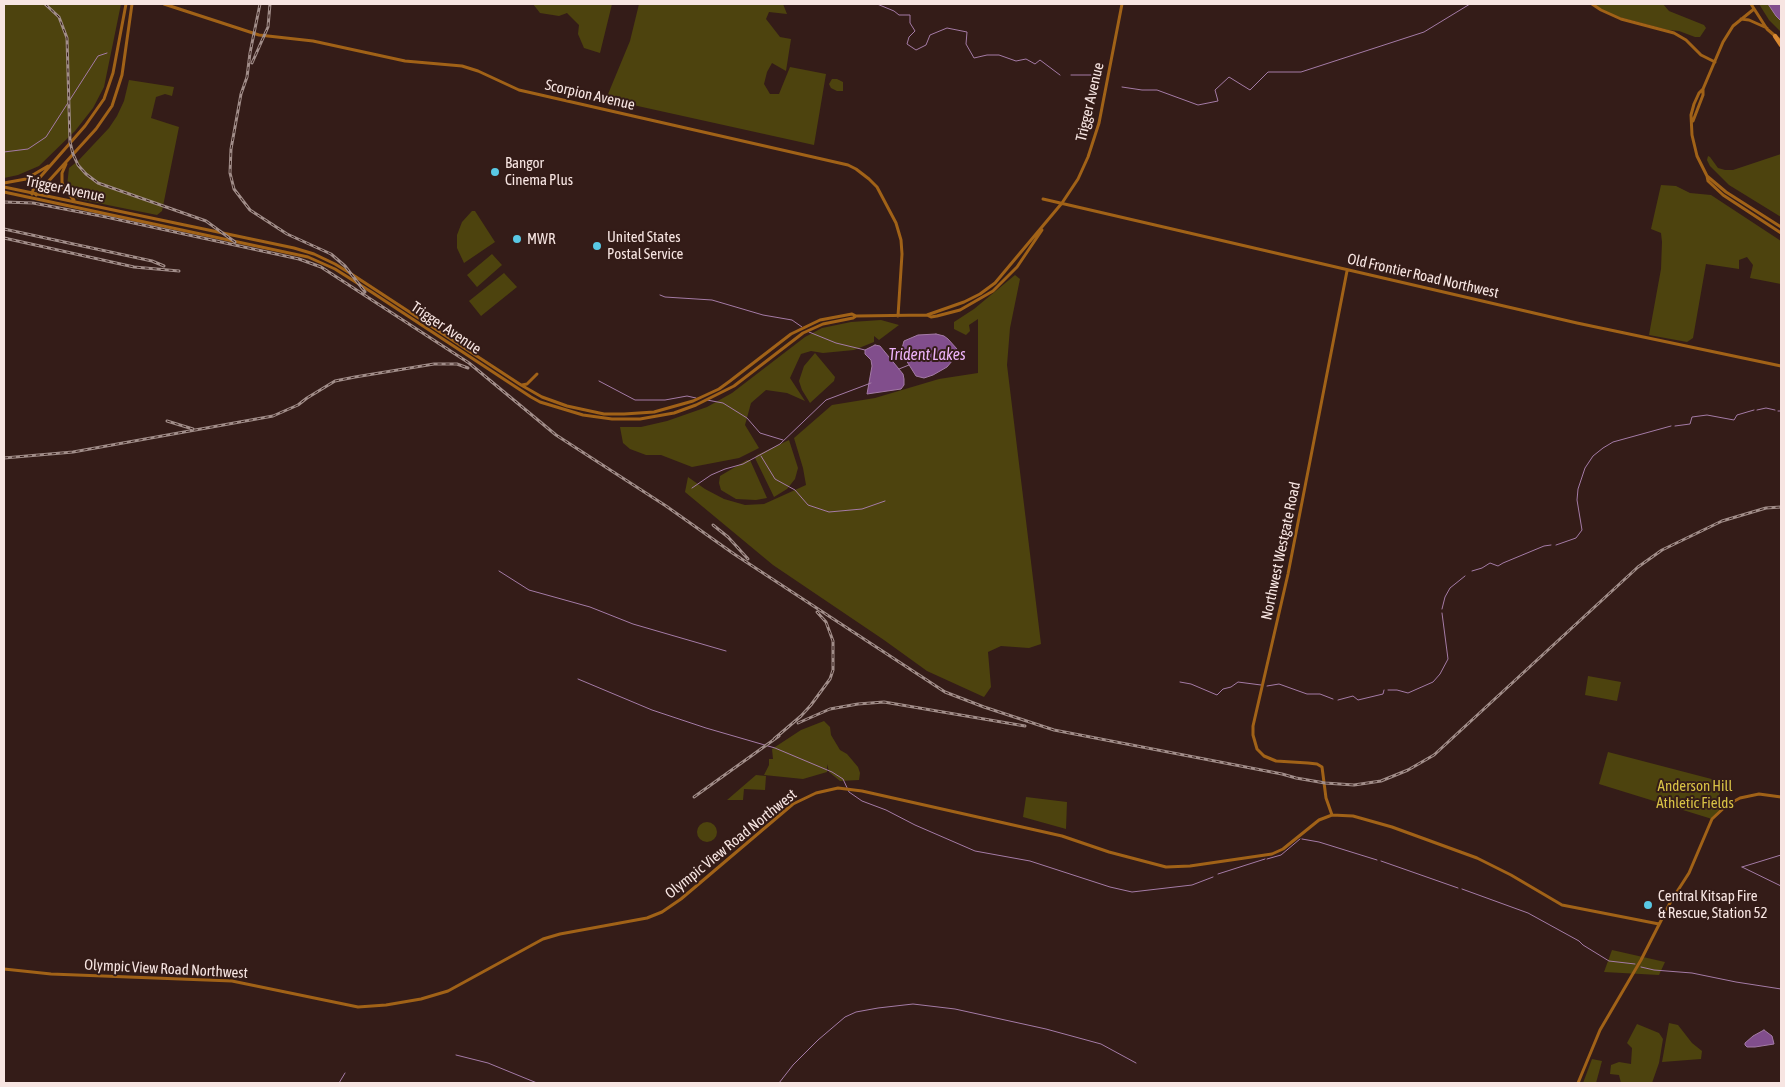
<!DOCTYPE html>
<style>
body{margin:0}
#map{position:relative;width:1785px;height:1087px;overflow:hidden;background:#341c18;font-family:"Asap Condensed",sans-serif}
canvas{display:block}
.frame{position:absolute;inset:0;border:5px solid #f7e5e2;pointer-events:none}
</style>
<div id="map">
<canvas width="1785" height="1087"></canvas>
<div class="frame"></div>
</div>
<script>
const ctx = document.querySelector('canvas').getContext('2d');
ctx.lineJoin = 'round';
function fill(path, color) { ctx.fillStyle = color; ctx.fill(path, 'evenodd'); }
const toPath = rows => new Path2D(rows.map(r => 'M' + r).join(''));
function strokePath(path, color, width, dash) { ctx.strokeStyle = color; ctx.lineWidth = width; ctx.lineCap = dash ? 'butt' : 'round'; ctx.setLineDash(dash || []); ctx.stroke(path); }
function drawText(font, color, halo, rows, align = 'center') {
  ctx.font = font + ' "Asap Condensed",sans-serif'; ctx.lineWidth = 4; ctx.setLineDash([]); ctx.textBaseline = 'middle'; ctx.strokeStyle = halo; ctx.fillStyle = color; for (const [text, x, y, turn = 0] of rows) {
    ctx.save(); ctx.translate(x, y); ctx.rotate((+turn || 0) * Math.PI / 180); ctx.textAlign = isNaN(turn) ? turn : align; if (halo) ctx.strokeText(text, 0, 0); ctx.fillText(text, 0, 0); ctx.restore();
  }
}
fill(toPath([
 [4,4,121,4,104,87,93,108,75,131,39,166,18,175,4,178],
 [533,4,612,4,600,53,584,48,578,34,579,25,567,13,559,16,540,13],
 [639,4,783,4,787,14,769,12,766,19,780,37,791,39,786,71,772,63,767,72,764,84,770,94,779,94,790,67,826,74,814,145,606,99,630,41],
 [1592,4,1663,4,1669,11,1704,25,1706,28,1700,37,1695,37,1679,31,1668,30,1615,16],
 [1759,4,1781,4,1781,32,1769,20],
 [832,79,837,79,843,82,843,91,837,91,831,88,829,84],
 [129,80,174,87,172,96,165,94,156,97,151,118,179,127,162,211,157,215,78,199,71,194,67,186,69,168,78,161,109,128,117,116,124,101],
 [1781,154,1781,217,1729,185,1710,166,1707,160,1708,156,1710,157,1718,168,1725,170,1733,170],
 [1661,185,1676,186,1690,193,1711,195,1781,241,1781,284,1750,278,1753,265,1747,257,1739,260,1739,269,1706,264,1693,338,1687,342,1649,335,1661,269,1662,242,1661,233,1651,229],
 [472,211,475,211,495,242,464,263,457,248,457,235,462,222],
 [492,254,502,265,477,287,467,275],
 [504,273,517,287,481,316,469,301],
 [1015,275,1020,279,1010,328,1007,365,1041,644,1029,648,1001,646,988,652,991,687,984,697,927,671,884,640,773,565,685,492,688,477,705,489,724,499,745,505,764,504,806,485,803,468,794,438,832,405,875,398,939,379,978,373,978,319,969,325,970,331,966,335,954,329,954,322,974,309],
 [881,320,899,325,879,340,874,336,874,342,854,350,823,353,811,351,801,354,790,378,805,401,787,393,766,390,751,403,745,425,759,448,739,458,692,467,661,455,646,455,630,449,623,443,620,427,641,427,667,421,707,407,732,393,805,337,822,328,851,322],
 [815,353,835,377,834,381,810,403,802,390,799,381,804,366],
 [789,440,798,468,795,479,787,489,774,497,755,458,757,455],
 [747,460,750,460,767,498,756,500,736,499,721,490,719,483,720,476],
 [1588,676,1621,682,1617,701,1585,695],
 [824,721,830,727,831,735,840,750,847,754,858,767,860,773,859,780,840,781,829,772,827,764,827,772,803,779,764,775,769,765,769,759,773,759,772,749,801,730],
 [1608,752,1723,782,1717,802,1721,810,1712,819,1599,784],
 [756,775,766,776,765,790,744,789,743,800,727,800],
 [1026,797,1067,802,1066,829,1023,817],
 '697 832a10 10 0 1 1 20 0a10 10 0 1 1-20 0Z',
 [1612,950,1665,962,1659,975,1604,972],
 [1669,1023,1678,1025,1692,1043,1702,1051,1701,1059,1662,1062],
 [1637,1024,1659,1033,1663,1039,1659,1063,1652,1083,1621,1083,1619,1075,1610,1074,1611,1065,1619,1062,1631,1064,1632,1048,1627,1043],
 [1592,1059,1602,1061,1596,1083,1583,1083]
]), '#4d430e');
const water = toPath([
 [1768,4,1781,4,1781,21,1776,16,1768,4],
 [936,334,944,336,948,339,957,349,958,354,947,367,933,375,924,378,916,376,901,352,904,341,918,335,936,334],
 [875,345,880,346,903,374,904,379,904,385,901,389,867,394,872,366,871,360,865,354,865,350,875,345],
 [1764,1030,1772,1036,1774,1044,1755,1047,1747,1047,1745,1045,1745,1043,1753,1036,1764,1030]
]);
fill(water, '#814e8c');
strokePath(water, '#a47ba6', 1);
strokePath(toPath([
 [877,4,894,11,899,15,910,15,910,23,915,31,909,37,907,44,916,50,926,45,930,35,947,28,967,32,966,44,974,58,987,55,999,55,1016,61,1026,59,1035,64,1040,60,1060,75],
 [1071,75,1095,75],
 [1122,87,1142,90,1157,90,1198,105,1218,101,1215,90,1229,77,1250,90,1268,72,1301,72,1424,32,1470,4],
 [4,152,28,149,46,137,98,56,107,53],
 [660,295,665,297,712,300,763,315,792,320,802,327],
 [809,332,836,343,865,350],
 [899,369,909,365],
 [599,381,635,400,665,400,687,396,696,398],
 [707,400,723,403,747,418,760,433,783,440],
 [1757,410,1766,408,1775,410],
 [1778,411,1781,411],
 [1675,426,1690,424,1692,417,1707,415,1734,420,1737,415,1754,410],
 [761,456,775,479,795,490,808,505,829,512,862,509,885,501],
 [692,488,711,475,725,469,743,464,780,444,826,400,871,383],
 [1556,545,1576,538,1582,530,1577,500,1578,489,1585,468,1593,456,1603,448,1613,442,1671,426],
 [499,571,529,590,590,607,633,624,726,651],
 [1472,571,1482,568,1490,563,1498,566,1503,563,1544,546,1551,545],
 [1442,609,1445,597,1450,588,1465,576],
 [578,679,652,710,706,728,775,748,832,772,843,779,849,792,862,801,886,810,915,825,975,851,1030,861,1110,887,1132,892,1192,885,1213,877],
 [1180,682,1191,684,1217,695,1223,689,1231,687,1238,682,1261,685],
 [1267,686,1279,684,1307,694,1320,694,1333,699],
 [1388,690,1397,690,1408,693,1433,682,1440,674,1448,659,1442,613],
 [1338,700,1353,696,1358,700,1383,694,1384,690],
 [1302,839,1319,842,1377,860],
 [1267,859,1281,855,1300,839],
 [1381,861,1458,888],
 [1742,867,1781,886],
 [1742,867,1781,855],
 [1218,874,1265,859],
 [1462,889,1528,913,1579,941,1583,945,1609,961,1635,964],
 [1641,967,1654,970,1692,973,1736,982,1781,989],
 [456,1055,488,1063,537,1083],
 [339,1083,345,1073],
 [779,1083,793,1065,818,1040,845,1017,856,1012,878,1008,913,1004,955,1009,1046,1029,1101,1044,1136,1063]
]), '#a47ba6', 1);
strokePath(toPath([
 [164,4,259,35,313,41,405,61,462,66,478,71,519,90,848,165,856,169,869,179,877,187,896,223,901,240,902,254,898,316],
 [1592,4,1601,10,1621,19,1674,33,1686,40,1701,55,1715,62],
 [1751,4,1767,29,1781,41],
 [1754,9,1733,26,1723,42,1703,89,1699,93,1694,104,1691,115,1692,135,1697,156,1707,176,1708,181,1723,195,1781,233],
 [1741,19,1749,20,1767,28],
 [1693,121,1703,95,1703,89],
 [66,164,62,173,62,182,64,189,74,200],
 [1707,176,1726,192,1781,227],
 [4,183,26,179,48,166],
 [4,187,294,248,314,254,335,264,353,275,521,385,542,397,567,406,604,414,624,414,654,412,693,401,719,389,730,381,791,334,820,320,852,314,856,316,927,315,964,302,980,294,995,283,1062,203,1078,179,1088,157,1099,123,1122,4],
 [4,192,308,257,335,269,373,293,531,397,540,402,583,415,612,419,640,419,674,413,696,405,734,386,803,333,823,324,853,318,856,316],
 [32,194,35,183,85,126,104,99,113,73,126,4],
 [36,195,96,129,112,106,122,75,132,4],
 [1043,199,1577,323,1781,366],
 [927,315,931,317,937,316,960,310,993,291,1017,267,1042,230],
 [522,385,527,384,537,374],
 [1332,815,1326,798,1322,767,1317,764,1308,763,1276,761,1264,756,1257,749,1253,735,1253,726,1288,574,1347,271],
 [4,969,51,974,232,981,358,1007,386,1005,421,999,448,991,543,939,560,934,647,918,662,912,681,899,793,804,816,793,838,788,862,791,1062,836,1109,852,1166,867,1190,866,1272,854,1283,849,1319,820,1332,815,1353,816,1392,827,1477,858,1511,875,1562,905,1659,924],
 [1578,1083,1600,1030,1641,960,1671,901,1689,873,1712,819,1727,805,1740,798,1759,794,1781,797]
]), '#a16217', 3);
strokePath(toPath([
 [1775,36,1781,45]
]), '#d78831', 4.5);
const rail = toPath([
 [45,4,59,17,67,38,70,142,73,154,78,165,86,174,98,183,206,221,235,242],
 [260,4,250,53,247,77,241,94,231,149,230,173,234,189,250,210,287,234,331,254,345,266,365,292],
 [252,63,268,27,270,4],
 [4,202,33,203,106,217,299,259,321,267,469,363,556,435,666,506,734,554,945,692,984,707,1054,730,1282,774,1296,778,1325,783,1354,785,1381,781,1408,770,1434,755,1638,567,1662,550,1722,521,1766,508,1781,507],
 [4,229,152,261,164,266],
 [4,238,134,267,179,271],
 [167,421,193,429],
 [4,458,73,452,273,416,298,405,307,398,335,381,355,377,434,364,457,364,468,368],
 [713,525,728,537,748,559],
 [798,723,830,709,858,704,884,702,1025,726],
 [774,739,801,716,811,705,830,679,833,670,833,641,826,622,817,612],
 [694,797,779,736]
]);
strokePath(rail, '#a18d89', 3);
strokePath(rail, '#341c18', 1, [4]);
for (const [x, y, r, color] of [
 [495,172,5,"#59c8e4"],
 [517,239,5,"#59c8e4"],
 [597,246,5,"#59c8e4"],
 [1648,905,5,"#59c8e4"]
]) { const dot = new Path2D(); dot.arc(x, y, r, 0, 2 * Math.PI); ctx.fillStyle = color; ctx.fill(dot); strokePath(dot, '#341c18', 2); }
drawText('15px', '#f7e5e2', '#341c18', [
 ["Scorpion Avenue",590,95,13],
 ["Trigger Avenue",1090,102,-77],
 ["Trigger Avenue",65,189,12],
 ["Old Frontier Road Northwest",1423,276,13],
 ["Trigger Avenue",446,328,34],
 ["Northwest Westgate Road",1281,551,-78],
 ["Olympic View Road Northwest",731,844,-39],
 ["Olympic View Road Northwest",166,969,3]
]);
drawText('15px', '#f7e5e2', '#341c18', [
 ["Bangor",505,163],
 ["Cinema Plus",505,180],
 ["United States",607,237],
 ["Postal Service",607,254],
 ["MWR",527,239],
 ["Central Kitsap Fire",1658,896],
 ["& Rescue, Station 52",1658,913]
], 'left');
drawText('15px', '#d7c045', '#341c18', [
 ["Anderson Hill",1695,786],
 ["Athletic Fields",1695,803]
]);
drawText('italic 16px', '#edb3f9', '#341c18', [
 ["Trident Lakes",927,355]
]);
</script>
